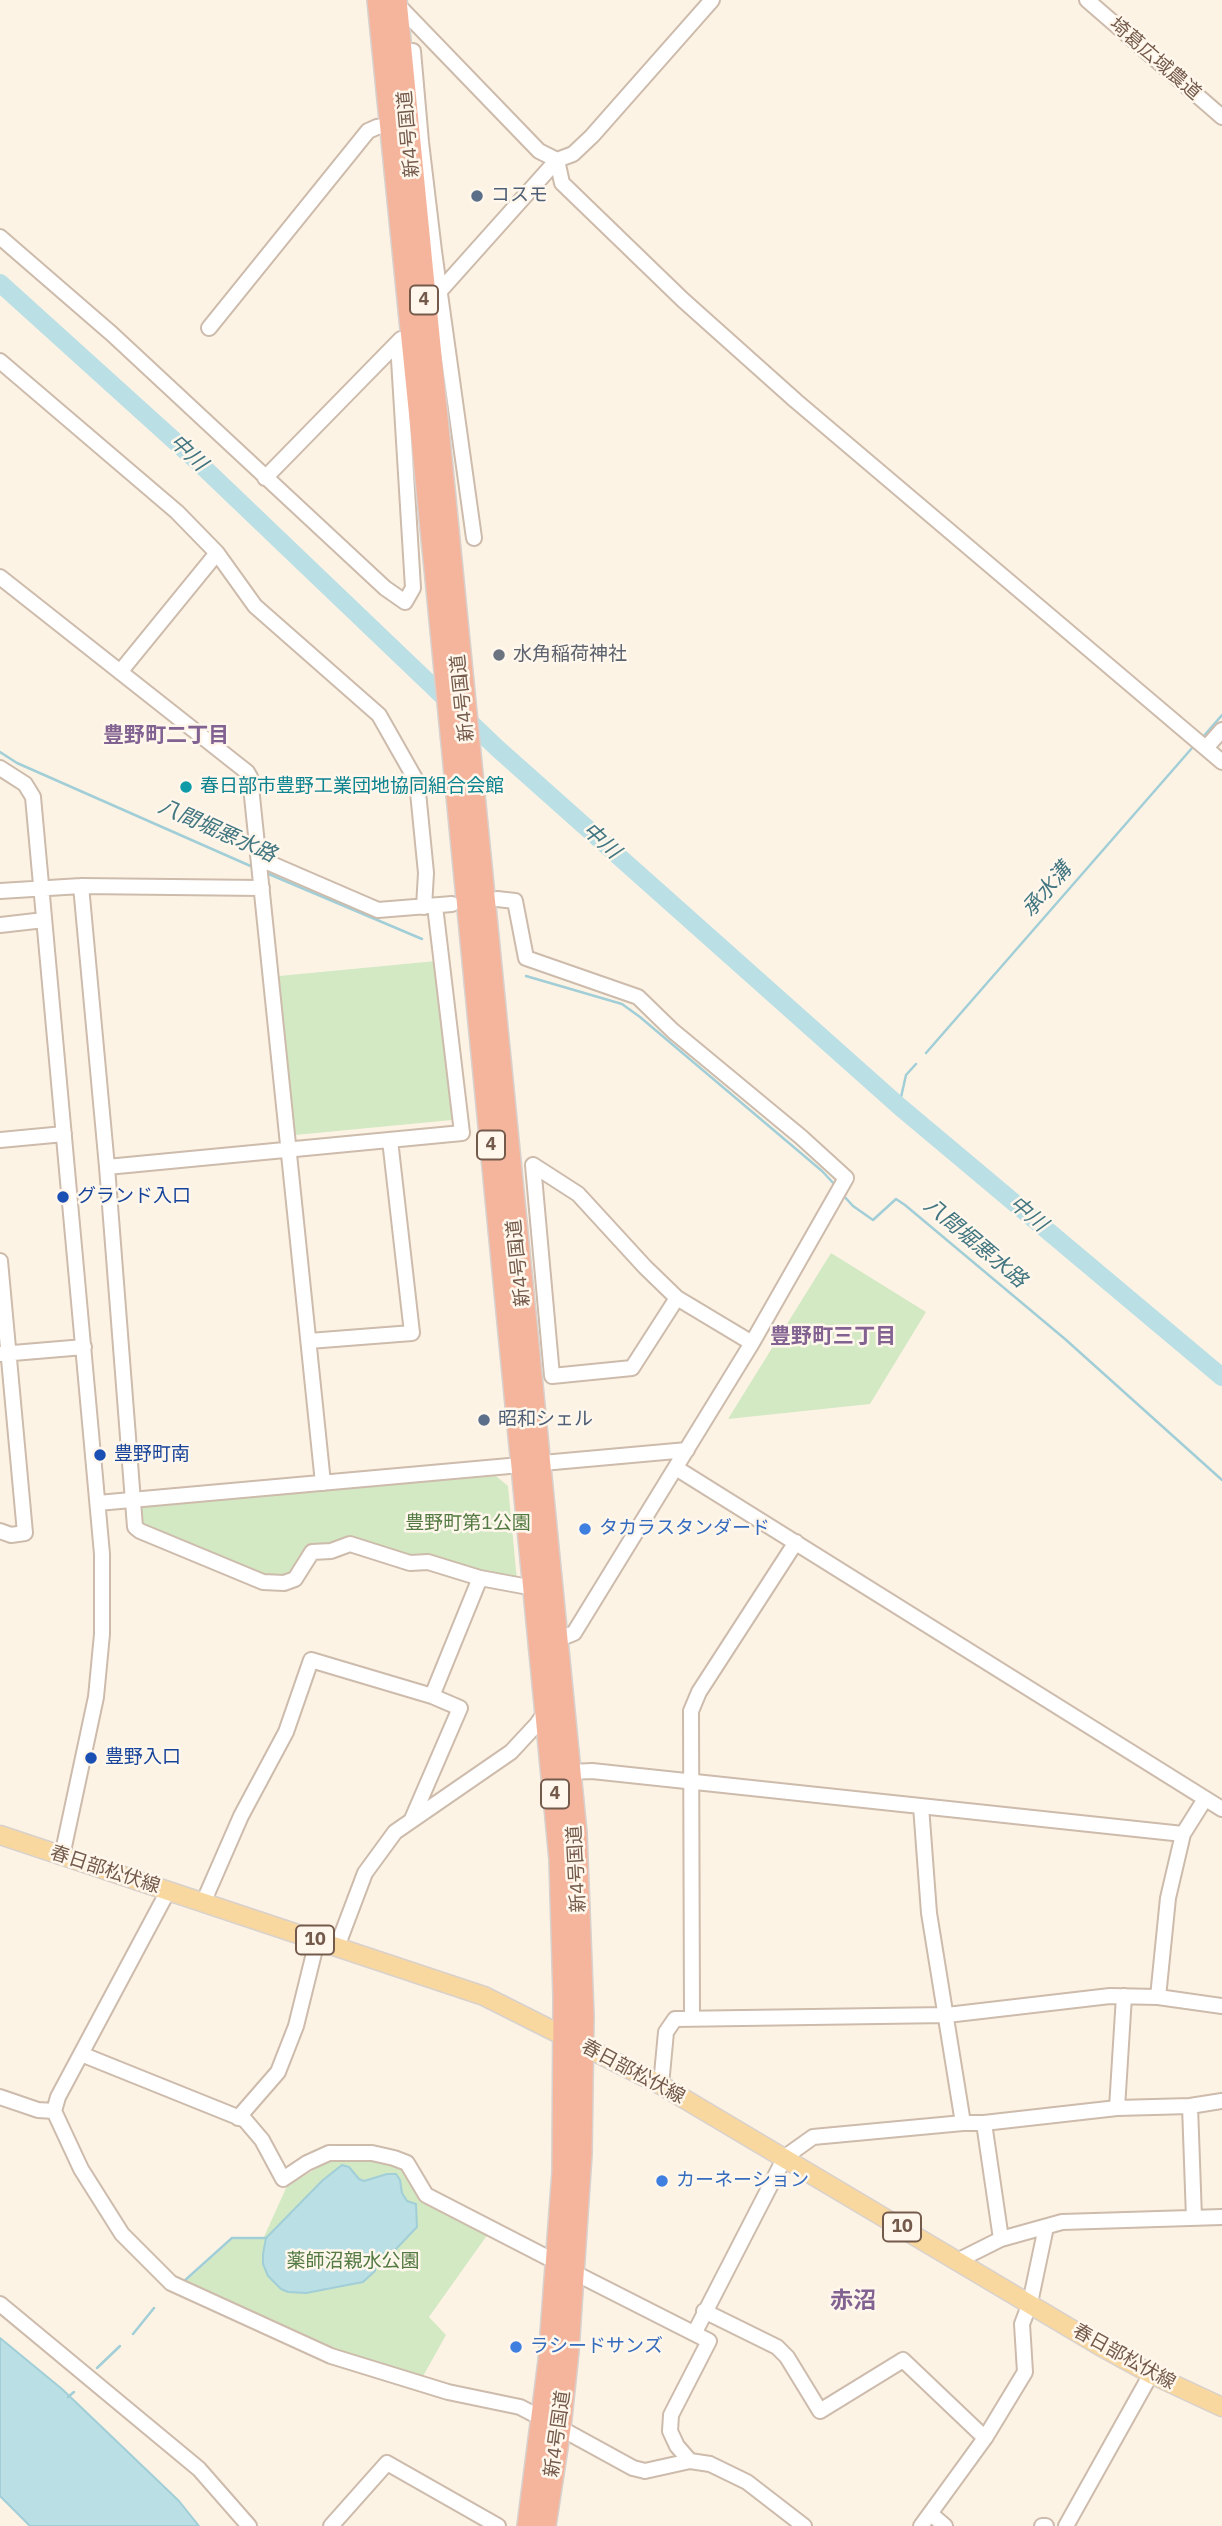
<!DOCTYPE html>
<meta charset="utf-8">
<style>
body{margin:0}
canvas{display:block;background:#fcf3e5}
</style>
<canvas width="1222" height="2526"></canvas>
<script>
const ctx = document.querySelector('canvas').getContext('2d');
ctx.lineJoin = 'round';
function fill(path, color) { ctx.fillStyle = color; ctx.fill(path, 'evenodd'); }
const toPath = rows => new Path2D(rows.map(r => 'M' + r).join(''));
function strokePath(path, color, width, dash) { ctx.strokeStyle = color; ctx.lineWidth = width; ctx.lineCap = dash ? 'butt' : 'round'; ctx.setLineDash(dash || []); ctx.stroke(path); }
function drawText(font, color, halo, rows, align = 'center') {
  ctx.font = font + ' "IBM Plex Sans","Noto Sans JP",sans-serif'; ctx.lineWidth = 5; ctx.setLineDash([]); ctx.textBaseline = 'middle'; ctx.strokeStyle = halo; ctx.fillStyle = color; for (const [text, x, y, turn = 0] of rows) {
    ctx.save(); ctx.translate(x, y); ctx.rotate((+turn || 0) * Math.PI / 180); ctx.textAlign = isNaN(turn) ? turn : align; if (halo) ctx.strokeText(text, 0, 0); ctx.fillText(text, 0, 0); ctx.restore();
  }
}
fill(toPath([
 [436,961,452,1120,295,1135,279,976],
 [831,1253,926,1312,870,1404,728,1419],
 [496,1476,508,1486,517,1581,409,1557,331,1546,310,1546,303,1554,290,1576,277,1579,249,1574,142,1525,137,1506,396,1482,439,1481],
 [343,2159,377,2159,398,2164,408,2175,416,2195,488,2234,429,2317,446,2335,422,2378,333,2353,182,2285,233,2239,263,2239,287,2186,329,2161]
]), '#d3e9c4');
const water = toPath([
 [342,2165,349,2167,359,2179,364,2181,387,2174,396,2174,400,2180,402,2193,407,2201,416,2204,417,2227,395,2250,387,2251,376,2259,375,2271,363,2282,306,2293,288,2292,281,2289,268,2276,263,2264,263,2254,266,2238,323,2180,342,2165],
 [0,2338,62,2389,179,2501,199,2526,30,2526,0,2496,0,2338]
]);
fill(water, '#badfe5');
strokePath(water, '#a1ced7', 2);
strokePath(toPath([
 [1202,738,1222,715],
 [0,752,17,763,255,868],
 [264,872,422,939],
 [526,976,622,1004,640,1017,822,1171,836,1186],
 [926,1053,1192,748],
 [899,1106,906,1075,916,1064],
 [842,1194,853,1206,873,1220,896,1199,905,1205,1065,1339,1222,1480],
 [182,2283,232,2238,266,2238],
 [133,2334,154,2308],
 [97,2368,120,2346],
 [68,2397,74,2392]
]), '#a1ced7', 2.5);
strokePath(toPath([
 [0,283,199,463,497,748,899,1106,1222,1377]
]), '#badfe5', 18);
const minor = toPath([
 [1087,0,1222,117],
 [397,4,539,151,557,160],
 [413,51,421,142,434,251,474,538],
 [557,160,562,183,683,300,796,401,1222,762],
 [0,237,112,334,385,588,405,602,413,588,398,343],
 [435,292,439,292,557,160,573,154,592,136,712,0],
 [209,328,368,131,377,127,391,125],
 [0,361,177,512,217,553,255,606,379,715,417,782,426,873,424,907],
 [265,478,401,339],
 [0,577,247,772,250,777,323,1483],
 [120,672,217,553],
 [1206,748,1222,730],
 [0,768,25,784,33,797,102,1554,102,1634,96,1697,62,1856],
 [260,859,378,910,452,904],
 [81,886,107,1167,135,1527,140,1531,263,1582,284,1583,295,1579,312,1552,331,1551,350,1544,410,1563,428,1562,480,1578,534,1588],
 [0,891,81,886,262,888],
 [497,899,515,901,526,958,638,997,673,1031,801,1137,846,1178,752,1343,574,1633,557,1640],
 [0,925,44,920],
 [0,1140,64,1134],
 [533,1165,578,1194,645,1267,677,1298,632,1368,552,1376,533,1165],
 [107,1167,462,1133,435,906],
 [0,1261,25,1533,11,1535,0,1531],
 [677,1298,752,1343],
 [309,1341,412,1333,390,1140],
 [1,1354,84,1347],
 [676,1468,1222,1809],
 [98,1503,687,1450],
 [432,1696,480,1578],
 [570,1772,592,1771,1183,1834],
 [921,1806,929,1913,963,2123],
 [168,1891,58,2097,54,2111,81,2169,122,2234,171,2283,331,2356,448,2392,520,2407,543,2419],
 [203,1903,241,1816,286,1732,311,1660,432,1696,460,1708,412,1819],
 [337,1947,365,1873,395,1832,511,1752,537,1724,546,1711],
 [1158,1997,1168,1898,1183,1834,1205,1799],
 [692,2018,691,1711,699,1692,796,1542],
 [81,2054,245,2120,262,2140,283,2179,307,2163,329,2153,372,2153,394,2158,407,2163,426,2195,558,2263],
 [661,2085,666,2032,675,2019,947,2015,1110,1996,1158,1997,1222,2006],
 [0,2097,38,2110,54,2111],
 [1190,2106,1194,2218],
 [1117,2108,1124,1996],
 [238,2118,278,2072,296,2026,317,1941],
 [984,2123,1001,2239],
 [959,2260,1001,2239,1062,2222,1222,2217],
 [575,2273,709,2341,671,2415,670,2431,677,2446,690,2461],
 [0,2304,199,2469,249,2526],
 [704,2311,777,2347,787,2357,820,2411,903,2360,985,2438],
 [695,2332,785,2157,813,2137,963,2123,984,2123,1117,2108,1190,2106,1222,2101],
 [560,2428,633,2468,645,2471,690,2461,710,2464,747,2482,804,2526],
 [931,2514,945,2526],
 [331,2526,387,2463,498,2526],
 [921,2526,985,2438,1025,2372,1022,2324,1030,2303,1046,2227],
 [1042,2526,1046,2526],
 [1066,2526,1151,2374]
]);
const major = toPath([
 [0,1835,484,1996,661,2085,1100,2346,1151,2374,1222,2407]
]);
const highway = toPath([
 [378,0,436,578,560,1859,564,1997,563,2172,549,2361,528,2526],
 [396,0,576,1833,583,2016,581,2154,568,2351,560,2428,545,2526]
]);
strokePath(minor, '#cdbbac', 18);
strokePath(major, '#d8d1cd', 21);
strokePath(highway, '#d8d1cd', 24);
strokePath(minor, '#fff', 14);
strokePath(major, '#f9d89f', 18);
strokePath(highway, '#f5b59d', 21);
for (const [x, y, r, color] of [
 [477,196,7,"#5c6f8a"],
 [499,655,7,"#6b7280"],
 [186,787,7,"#0f9aa8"],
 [63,1197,7,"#1a4fb4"],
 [484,1420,7,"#5c6f8a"],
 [100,1455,7,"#1a4fb4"],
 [585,1529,7,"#3f7fe0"],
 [91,1758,7,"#1a4fb4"],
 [662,2181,7,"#3f7fe0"],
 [516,2347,7,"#3f7fe0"]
]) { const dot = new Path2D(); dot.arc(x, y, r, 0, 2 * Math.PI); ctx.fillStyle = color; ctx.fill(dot); strokePath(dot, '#fff7ec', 2.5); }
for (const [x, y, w] of [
 [424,300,28],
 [491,1145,28],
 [555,1794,28],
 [315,1940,38],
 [902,2227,38]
]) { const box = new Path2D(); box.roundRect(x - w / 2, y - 14.5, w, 29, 5); ctx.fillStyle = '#fff7ec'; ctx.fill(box); strokePath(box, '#745a4b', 2); }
drawText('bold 18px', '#745a4b', null, [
 ["4",424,300],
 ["4",491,1145],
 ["4",555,1794],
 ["10",315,1940],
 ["10",902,2227]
]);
drawText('19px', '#745a4b', '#fff7ec', [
 ["埼葛広域農道",1155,59,41],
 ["新4号国道",409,134,-95],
 ["新4号国道",463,698,-96],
 ["新4号国道",519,1263,-96],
 ["新4号国道",577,1869,-93],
 ["春日部松伏線",105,1870,18],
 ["春日部松伏線",633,2072,28],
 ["春日部松伏線",1124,2357,29],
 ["新4号国道",558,2434,-82]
]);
drawText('19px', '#4e5e75', '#fff7ec', [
 ["コスモ",491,196],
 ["昭和シェル",498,1420]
], 'left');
drawText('19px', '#5b616d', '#fff7ec', [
 ["水角稲荷神社",513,655]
], 'left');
drawText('19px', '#0d838f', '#fff7ec', [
 ["春日部市豊野工業団地協同組合会館",200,787]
], 'left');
drawText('19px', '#164399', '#fff7ec', [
 ["グランド入口",77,1197],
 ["豊野町南",114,1455],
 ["豊野入口",105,1758]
], 'left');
drawText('19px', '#537a42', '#fff7ec', [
 ["豊野町第1公園",468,1524],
 ["薬師沼親水公園",353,2262]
]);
drawText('19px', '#366cbe', '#fff7ec', [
 ["タカラスタンダード",599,1529],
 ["カーネーション",676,2181],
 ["ラシードサンズ",530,2347]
], 'left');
drawText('italic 21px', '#427680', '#fff7ec', [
 ["中川",188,453,43],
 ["八間堀悪水路",217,831,24],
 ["中川",601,841,42],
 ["承水溝",1047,890,-49],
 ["中川",1028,1214,40],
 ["八間堀悪水路",975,1243,40]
]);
drawText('bold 21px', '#826291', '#fff7ec', [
 ["豊野町二丁目",166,736],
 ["豊野町三丁目",833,1337]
]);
drawText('bold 23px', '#826291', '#fff7ec', [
 ["赤沼",853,2301]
]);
</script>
